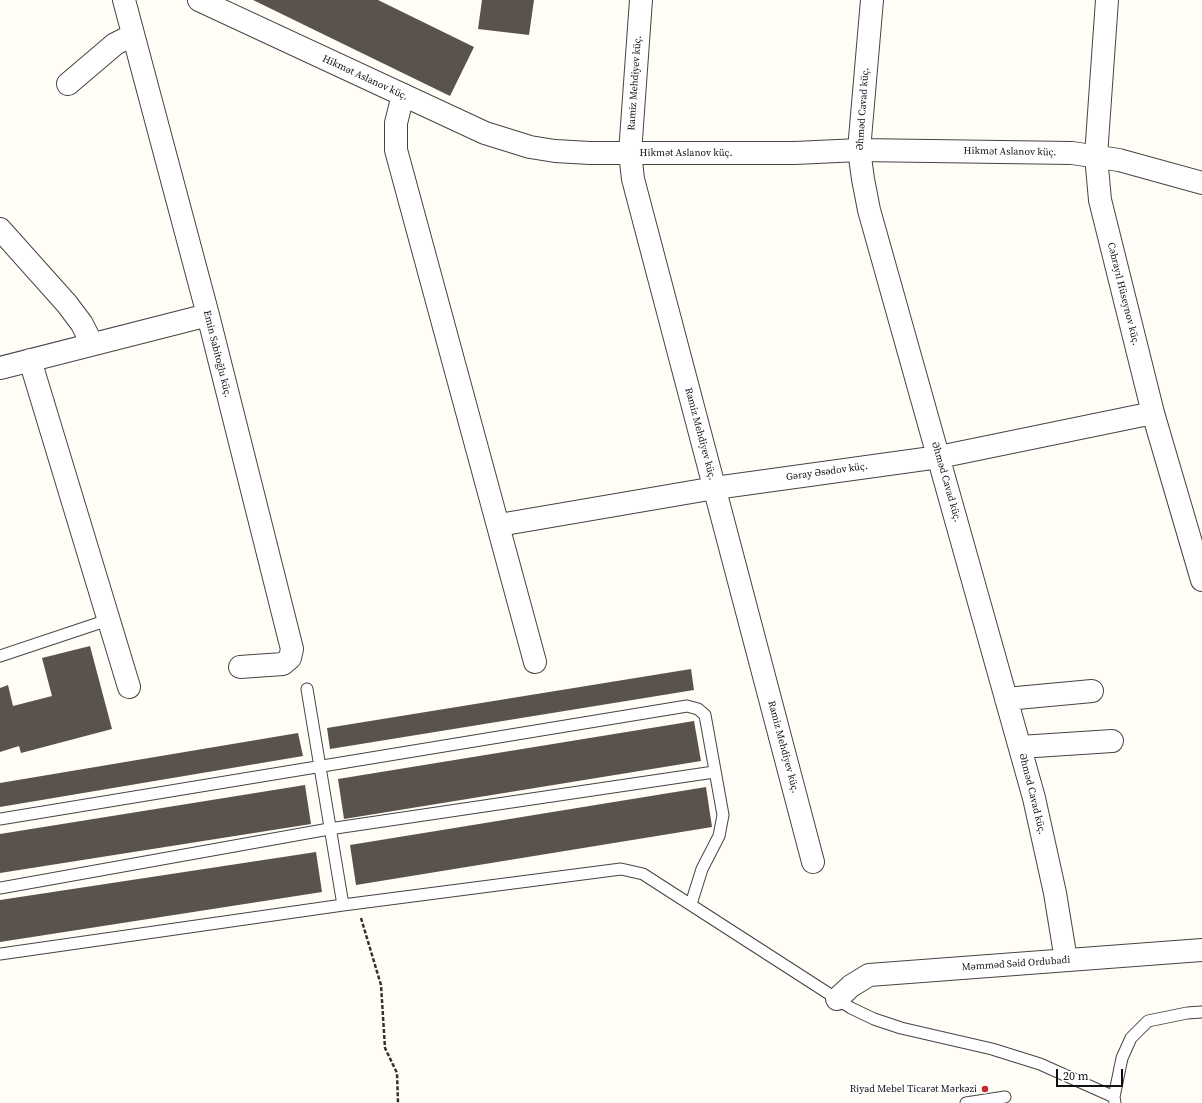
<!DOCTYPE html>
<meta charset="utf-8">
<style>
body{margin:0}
#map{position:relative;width:1202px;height:1103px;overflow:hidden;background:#fffdf5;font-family:"Source Serif 4",serif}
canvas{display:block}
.scale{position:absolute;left:1056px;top:1069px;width:67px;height:18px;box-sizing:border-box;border:2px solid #111;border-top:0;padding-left:5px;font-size:12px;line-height:14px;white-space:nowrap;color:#111;-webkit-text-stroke:3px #fff;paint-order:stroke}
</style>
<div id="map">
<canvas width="1202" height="1103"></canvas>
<div class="scale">20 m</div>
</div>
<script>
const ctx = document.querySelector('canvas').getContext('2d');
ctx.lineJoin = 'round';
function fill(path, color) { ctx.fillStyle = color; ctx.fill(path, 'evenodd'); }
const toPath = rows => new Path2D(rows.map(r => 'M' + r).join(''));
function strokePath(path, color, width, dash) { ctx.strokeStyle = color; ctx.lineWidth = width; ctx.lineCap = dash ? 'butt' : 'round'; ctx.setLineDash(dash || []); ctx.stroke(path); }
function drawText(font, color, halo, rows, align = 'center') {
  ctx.font = font + ' "Source Serif 4",serif'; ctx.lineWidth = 4; ctx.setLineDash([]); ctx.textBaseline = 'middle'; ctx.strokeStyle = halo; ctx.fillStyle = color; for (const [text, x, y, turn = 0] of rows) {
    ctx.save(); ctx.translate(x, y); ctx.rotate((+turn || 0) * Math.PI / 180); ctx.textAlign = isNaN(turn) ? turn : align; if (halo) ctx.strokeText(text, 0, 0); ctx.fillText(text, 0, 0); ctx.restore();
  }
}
fill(toPath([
 [253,0,378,0,474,47,450,96],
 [482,0,534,0,529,35,478,29],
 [90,646,112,729,21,753,19,746,0,752,0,688,8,685,13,706,52,696,42,658],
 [691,669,694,690,330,749,327,728],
 [694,721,701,761,344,819,338,779],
 [298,733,303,756,0,807,0,783],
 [305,785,311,824,0,873,0,834],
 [706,787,712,827,356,885,350,845],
 [316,852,322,892,0,942,0,900]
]), '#5a524d');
const service = toPath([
 [0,656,108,620],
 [307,689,343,905],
 [0,819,687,706,698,709,705,715,723,815,719,836,702,869,691,904],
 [0,888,329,829,714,772],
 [0,954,343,905,621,869,643,874,851,1008,874,1019,901,1028,992,1049,1040,1064,1114,1097],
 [966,1103,1005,1097],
 [1115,1103,1114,1097,1122,1058,1131,1038,1148,1021,1187,1013,1202,1012]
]);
const minor = toPath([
 [124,0,208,315,292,649,290,658,283,664,240,667],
 [641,0,630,153,633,179,813,862],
 [872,0,859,150,863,179,869,210,1034,798,1055,893,1066,960],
 [1107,0,1096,156,1100,200,1153,413,1202,580],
 [68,84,115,44,133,35],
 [403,95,396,123,396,150,535,662],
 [0,229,67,304,82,324,92,344],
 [30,360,129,687],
 [0,368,208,315],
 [499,525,715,488,939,457,1153,413],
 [1006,699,1092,691],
 [1020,747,1112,741],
 [837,999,851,986,869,975,1202,950]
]);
const tertiary = toPath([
 [199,0,485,133,530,147,555,151,590,153,795,153,859,150,1072,153,1119,160,1202,183]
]);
strokePath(service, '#444', 13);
strokePath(minor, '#444', 24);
strokePath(tertiary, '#444', 24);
strokePath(toPath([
 [361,918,381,985,385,1048,397,1073,398,1103]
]), '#333', 2.5, [4, 2]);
strokePath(service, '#fff', 11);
strokePath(minor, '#fff', 22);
strokePath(tertiary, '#fff', 22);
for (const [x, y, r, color] of [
 [985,1089,4,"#c4262e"]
]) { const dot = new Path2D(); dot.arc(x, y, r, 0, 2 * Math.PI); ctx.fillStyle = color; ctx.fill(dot); strokePath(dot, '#fff', 1.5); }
drawText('10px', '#111', '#fff', [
 ["Hikmət Aslanov küç.",365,78,25],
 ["Ramiz Mehdiyev küç.",635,83,-86],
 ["Əhməd Cavad küç.",863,109,-86],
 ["Hikmət Aslanov küç.",1010,152,1],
 ["Hikmət Aslanov küç.",686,153],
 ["Cəbrayıl Hüseynov küç.",1123,294,76],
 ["Emin Sabitoğlu küç.",217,354,76],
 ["Ramiz Mehdiyev küç.",700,434,75],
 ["Gəray Əsədov küç.",827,472,-8],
 ["Əhməd Cavad küç.",946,482,74],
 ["Ramiz Mehdiyev küç.",783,747,75],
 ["Əhməd Cavad küç.",1032,794,76],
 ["Məmməd Səid Ordubadi",1016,964,-4]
]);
drawText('10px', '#111', '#fff', [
 ["Riyad Mebel Ticarət Mərkəzi",977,1089]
], 'right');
</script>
